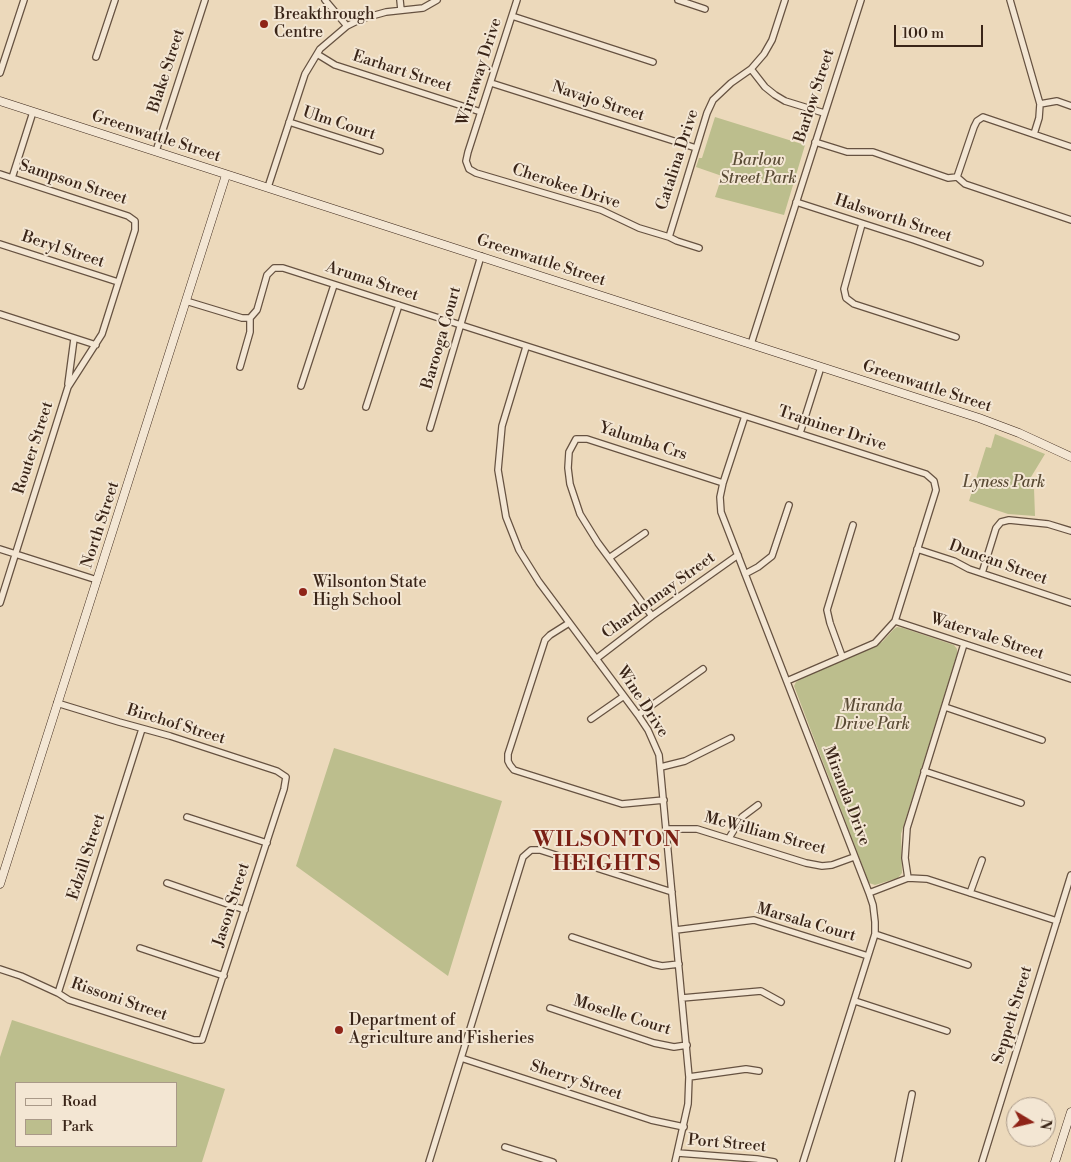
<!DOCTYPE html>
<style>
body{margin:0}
#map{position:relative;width:1071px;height:1162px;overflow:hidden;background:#ecd9bb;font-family:"Libre Bodoni",serif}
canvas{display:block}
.legend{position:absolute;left:15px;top:1082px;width:162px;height:65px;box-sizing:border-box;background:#f3e6d3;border:1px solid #a99988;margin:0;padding:6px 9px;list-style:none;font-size:15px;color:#3a2518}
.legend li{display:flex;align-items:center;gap:10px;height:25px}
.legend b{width:25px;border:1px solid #a99988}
.north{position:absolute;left:1006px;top:1097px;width:50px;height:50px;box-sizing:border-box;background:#f3e6d3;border:1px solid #a99988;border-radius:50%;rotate:99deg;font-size:14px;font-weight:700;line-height:20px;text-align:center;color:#3a2518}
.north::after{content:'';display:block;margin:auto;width:18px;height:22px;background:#8f2418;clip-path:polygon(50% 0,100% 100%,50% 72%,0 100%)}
.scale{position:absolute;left:894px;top:25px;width:89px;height:22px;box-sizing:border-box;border:2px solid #3a2518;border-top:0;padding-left:6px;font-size:15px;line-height:18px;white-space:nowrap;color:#3a2518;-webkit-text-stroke:4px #f3e6d3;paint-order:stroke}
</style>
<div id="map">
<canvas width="1071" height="1162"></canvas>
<ul class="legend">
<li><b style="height:6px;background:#f3e6d3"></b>Road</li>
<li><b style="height:14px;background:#bcbe8d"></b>Park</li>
</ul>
<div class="north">N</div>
<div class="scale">100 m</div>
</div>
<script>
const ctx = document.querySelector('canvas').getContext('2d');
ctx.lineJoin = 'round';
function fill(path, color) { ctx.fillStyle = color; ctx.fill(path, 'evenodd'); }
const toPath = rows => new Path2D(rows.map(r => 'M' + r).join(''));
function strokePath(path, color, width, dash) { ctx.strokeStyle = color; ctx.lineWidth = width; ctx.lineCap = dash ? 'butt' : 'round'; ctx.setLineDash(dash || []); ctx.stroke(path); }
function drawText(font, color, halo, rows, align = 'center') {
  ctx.font = font + ' "Libre Bodoni",serif'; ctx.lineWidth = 4; ctx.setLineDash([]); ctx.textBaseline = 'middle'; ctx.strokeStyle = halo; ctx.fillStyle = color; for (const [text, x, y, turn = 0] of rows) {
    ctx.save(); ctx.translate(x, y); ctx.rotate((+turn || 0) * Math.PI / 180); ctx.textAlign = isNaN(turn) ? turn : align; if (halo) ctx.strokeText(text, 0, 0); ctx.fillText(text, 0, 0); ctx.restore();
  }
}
fill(toPath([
 [715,117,805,145,784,215,715,197,722,176,696,167,699,158,702,158],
 [995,434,1045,454,1031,477,1034,488,1035,516,1008,514,969,501,986,447,991,448],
 [897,627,903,628,954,645,957,649,957,654,901,834,902,873,898,878,875,885,869,883,794,686,796,682,802,678,882,642,894,629],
 [334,748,502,801,448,976,296,866],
 [12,1020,225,1089,202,1162,0,1162,0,1057],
 [176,1083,176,1146,16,1146,16,1083]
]), '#bcbe8d');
const street = toPath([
 [325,0,347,26],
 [400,0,401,10],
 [517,0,468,152,466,161,469,169,476,173,601,210,639,228,669,237,677,241,699,248],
 [678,0,705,9],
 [1010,0,1040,104,1039,118,1034,134],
 [512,16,653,62],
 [317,54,335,65,481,112],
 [96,57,115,0],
 [751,69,765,87,775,95,785,101,824,113],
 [0,73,24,0],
 [491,83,696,148],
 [1040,104,1057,101,1071,106],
 [289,122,380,151],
 [815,142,847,152,873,152,948,178,957,177,965,184,1071,220],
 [156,151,205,0],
 [0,174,128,216,135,221,135,230,102,334,68,387,0,603],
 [957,177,974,127,977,121,983,117,1071,147],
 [12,178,33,112],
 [268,187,305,74,320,49,347,26,361,19,386,12,423,8,437,0],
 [796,202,914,240,980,263],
 [862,224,844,289,846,298,854,304,956,337],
 [669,237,707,113,713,100,731,83,751,69,764,54,772,40,785,0],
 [0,244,118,282],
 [186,301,242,318,250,318],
 [0,314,96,345],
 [751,344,861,0],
 [526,347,502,426,498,470,506,517,519,550,539,582,638,715,648,730,659,755,689,1077,688,1104,675,1162],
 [240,367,250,332,250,318,257,310,267,275,274,268,283,268,926,474,934,481,936,490,895,621,875,643,787,681],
 [68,384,74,339],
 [301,386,334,285],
 [366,407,399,305],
 [745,416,723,483,720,497,721,512,869,893,873,905,875,922,875,934,803,1162],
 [430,428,481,256],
 [800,433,821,367],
 [0,549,97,580],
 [917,549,954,561,969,569,1071,603],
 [609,558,645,533],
 [982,573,996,528,1001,522,1009,520,1048,524,1071,531],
 [745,574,758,567,772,556,789,505],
 [652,616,598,543,580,514,570,484,568,468,569,452,576,439,587,439,723,483],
 [895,621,1071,679],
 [569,623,550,635,545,640,508,754,508,761,510,765,514,770,622,804,664,800],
 [842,656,830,623,827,610,853,525],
 [596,659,652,616,738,555],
 [945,707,1042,740],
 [638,715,703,669],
 [591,719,624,696],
 [661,767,685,761,731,738],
 [924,771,1021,803],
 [187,817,267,843],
 [667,829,697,829,806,863,822,866,832,865,854,857],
 [729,838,742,817,758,805],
 [908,878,905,858,907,828,964,644],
 [167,883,245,910],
 [869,893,908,878,927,879,1057,921],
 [970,893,982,860],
 [676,930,754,920,868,956],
 [875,934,968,965],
 [572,937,653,964,662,966,679,964],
 [140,948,224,976],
 [0,969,21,976,58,993,69,1000,194,1040,202,1040,284,789,286,777,277,771,170,736,119,722,57,703],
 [58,993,142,729],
 [682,998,761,991,781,1002],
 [855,1001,947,1031],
 [550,1008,654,1043,674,1047,687,1045],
 [461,1058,651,1120,684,1127],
 [689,1077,746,1069,759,1071],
 [505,1147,553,1162],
 [678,1153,757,1159,774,1162],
 [429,1162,523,857,531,850,540,850,672,892],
 [898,1162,912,1094],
 [982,1162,1071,875]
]);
const secondary = toPath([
 [0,101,979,418,1019,433,1071,457],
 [0,884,226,175],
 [1055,1162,1071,1112]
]);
strokePath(street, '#665241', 8);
strokePath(secondary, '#3a2518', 9);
strokePath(street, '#f3e6d3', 5.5);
strokePath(secondary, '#f3e6d3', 8);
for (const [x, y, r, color] of [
 [264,24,5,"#8f2418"],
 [303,592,5,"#8f2418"],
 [339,1030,5,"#8f2418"]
]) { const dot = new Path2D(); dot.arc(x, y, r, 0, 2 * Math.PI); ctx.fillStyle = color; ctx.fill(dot); strokePath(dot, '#f3e6d3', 2); }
drawText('16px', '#3a2518', '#f3e6d3', [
 ["Breakthrough",274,15],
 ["Centre",274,33],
 ["Wilsonton State",313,583],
 ["High School",313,601],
 ["Department of",349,1021],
 ["Agriculture and Fisheries",349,1039]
], 'left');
drawText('16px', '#3a2518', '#f3e6d3', [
 ["Blake Street",167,71,-72],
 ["Earhart Street",402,72,18],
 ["Wirraway Drive",480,72,-72],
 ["Barlow Street",815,96,-72],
 ["Navajo Street",598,102,18],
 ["Ulm Court",339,124,18],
 ["Greenwattle Street",156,137,18],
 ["Catalina Drive",678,160,-72],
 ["Sampson Street",73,183,18],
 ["Cherokee Drive",566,187,18],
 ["Halsworth Street",893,219,18],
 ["Beryl Street",63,250,18],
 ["Greenwattle Street",541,261,18],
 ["Aruma Street",372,282,18],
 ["Barooga Court",442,338,-74],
 ["Greenwattle Street",927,387,18],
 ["Traminer Drive",832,429,18],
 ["Yalumba Crs",643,442,18],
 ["Router Street",34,448,-72],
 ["North Street",101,525,-72],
 ["Duncan Street",998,563,20],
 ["Chardonnay Street",659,596,-36],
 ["Watervale Street",987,637,18],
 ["Wine Drive",642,702,57],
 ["Birchof Street",176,725,17],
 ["Miranda Drive",846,796,69],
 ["McWilliam Street",765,834,15],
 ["Edzill Street",87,857,-72],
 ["Jason Street",232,905,-72],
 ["Marsala Court",806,923,16],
 ["Rissoni Street",119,1000,19],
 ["Seppelt Street",1013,1015,-73],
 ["Moselle Court",622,1016,17],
 ["Sherry Street",576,1081,18],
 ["Port Street",727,1144,5]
]);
drawText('italic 16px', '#5a4b35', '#f3e6d3', [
 ["Barlow",758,161],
 ["Street Park",758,179],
 ["Lyness Park",1004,483],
 ["Miranda",872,707],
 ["Drive Park",872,725]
]);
ctx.letterSpacing = '1px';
drawText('bold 21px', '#7a1f14', '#f3e6d3', [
 ["WILSONTON",607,841],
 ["HEIGHTS",607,865]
]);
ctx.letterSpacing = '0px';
</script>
